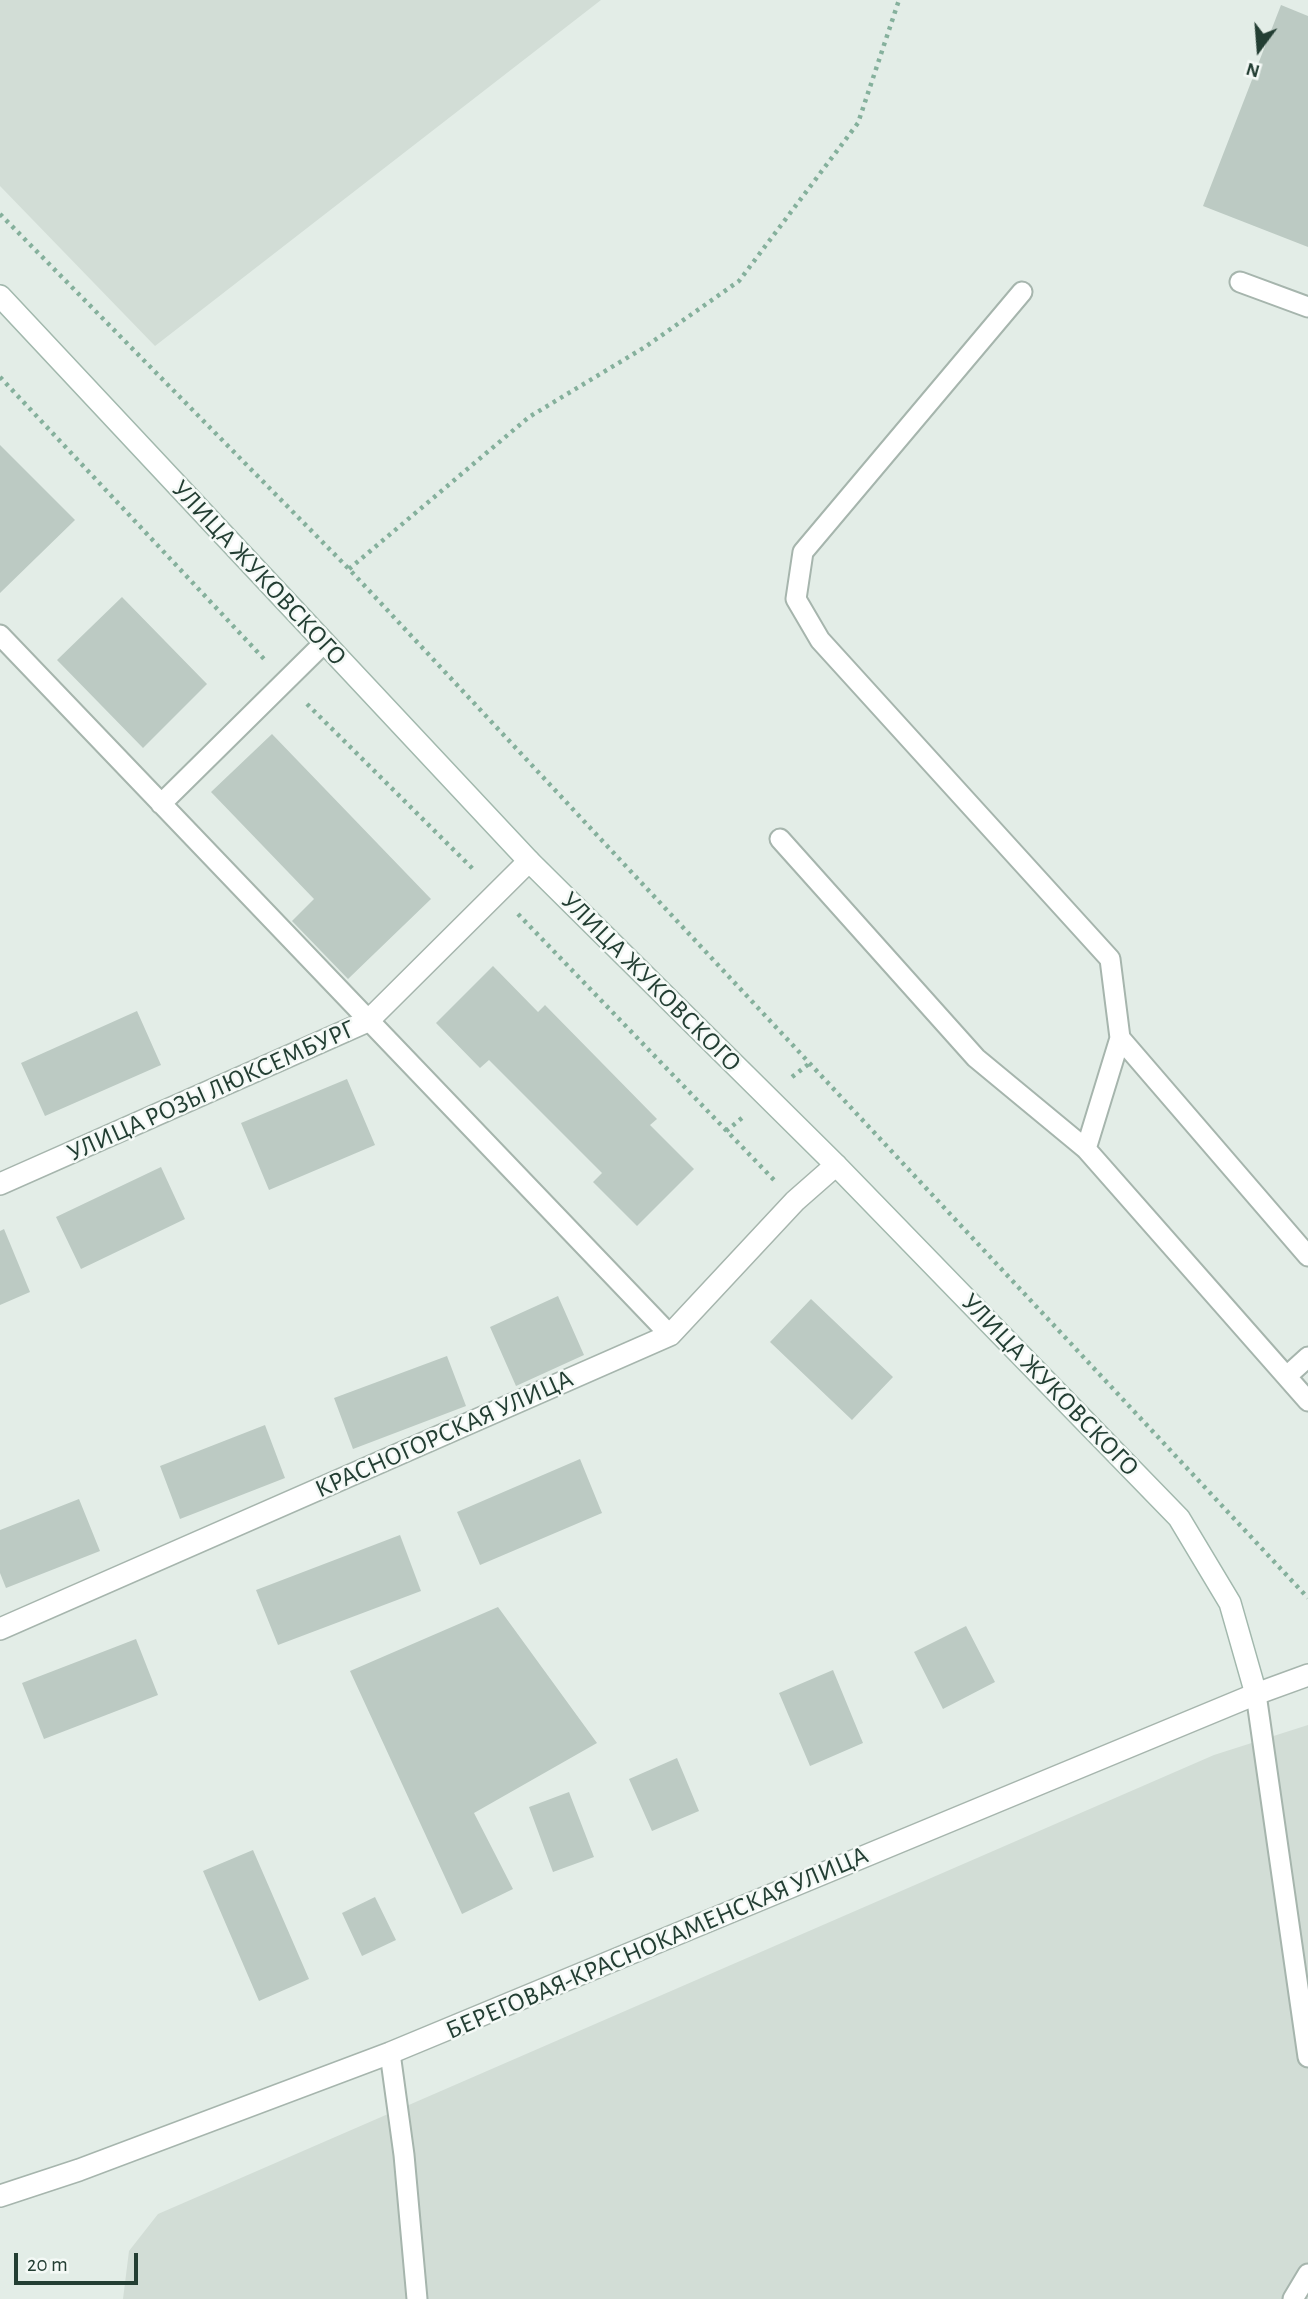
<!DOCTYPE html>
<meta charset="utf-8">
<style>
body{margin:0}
#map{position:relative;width:1308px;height:2299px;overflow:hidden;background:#e3ede7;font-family:"Alegreya Sans",sans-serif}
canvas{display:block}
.north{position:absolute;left:1224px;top:14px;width:70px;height:70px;-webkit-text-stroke:5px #f4f9f6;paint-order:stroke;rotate:196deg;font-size:19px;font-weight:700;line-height:28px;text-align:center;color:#233e33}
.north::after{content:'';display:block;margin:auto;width:24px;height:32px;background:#233e33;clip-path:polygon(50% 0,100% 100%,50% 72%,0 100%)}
.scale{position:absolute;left:14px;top:2253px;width:124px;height:32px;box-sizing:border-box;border:4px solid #233e33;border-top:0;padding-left:9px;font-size:21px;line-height:24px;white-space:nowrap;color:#233e33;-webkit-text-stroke:5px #f4f9f6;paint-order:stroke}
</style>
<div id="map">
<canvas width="1308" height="2299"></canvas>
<div class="north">N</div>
<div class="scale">20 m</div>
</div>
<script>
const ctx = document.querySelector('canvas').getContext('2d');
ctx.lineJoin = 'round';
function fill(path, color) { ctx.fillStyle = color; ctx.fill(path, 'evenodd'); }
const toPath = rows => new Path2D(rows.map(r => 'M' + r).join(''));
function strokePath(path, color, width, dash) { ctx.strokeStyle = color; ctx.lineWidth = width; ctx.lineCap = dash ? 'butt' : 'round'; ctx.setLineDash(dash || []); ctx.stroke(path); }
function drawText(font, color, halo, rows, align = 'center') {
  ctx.font = font + ' "Alegreya Sans",sans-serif'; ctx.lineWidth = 5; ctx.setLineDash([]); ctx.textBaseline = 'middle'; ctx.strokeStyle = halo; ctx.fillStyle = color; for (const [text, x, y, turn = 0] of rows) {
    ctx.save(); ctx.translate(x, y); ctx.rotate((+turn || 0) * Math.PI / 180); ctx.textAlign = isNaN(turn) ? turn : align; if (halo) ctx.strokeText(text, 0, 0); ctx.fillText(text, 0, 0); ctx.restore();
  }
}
fill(toPath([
 [0,0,601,0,155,346,0,186],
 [1308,1725,1308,2299,123,2299,129,2251,158,2214,1214,1755]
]), '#d2ddd6');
fill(toPath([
 [1281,5,1308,16,1308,247,1203,206],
 [0,445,75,520,0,593],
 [122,597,207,684,143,748,57,660],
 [272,734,431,899,348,979,292,921,314,899,211,792],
 [493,966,538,1012,545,1005,657,1119,650,1125,694,1169,637,1226,593,1182,602,1173,489,1060,480,1068,436,1023],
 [137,1011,161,1065,45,1116,21,1063],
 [347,1079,375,1145,269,1190,241,1123],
 [161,1167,185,1219,81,1269,56,1217],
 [4,1229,30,1292,0,1305,0,1231],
 [558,1296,584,1355,516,1386,490,1327],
 [811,1299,893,1377,852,1420,770,1342],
 [447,1356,466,1406,353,1449,334,1398],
 [265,1425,285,1478,180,1519,160,1466],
 [580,1459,602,1513,480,1565,457,1512],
 [79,1499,100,1551,6,1588,0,1573,0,1530],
 [400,1535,421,1591,278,1645,256,1590],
 [498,1607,597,1743,474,1813,513,1889,462,1914,350,1671],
 [966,1626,995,1682,943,1709,914,1652],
 [136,1639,158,1695,44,1739,22,1683],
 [833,1670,863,1743,810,1766,779,1693],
 [677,1758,699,1811,652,1831,629,1779],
 [569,1792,594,1857,553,1872,529,1807],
 [253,1850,309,1979,259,2001,203,1871],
 [375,1897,396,1940,362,1956,342,1913]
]), '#bccac3');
const lane = toPath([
 [1240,282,1308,307],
 [1022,292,803,552,796,599,820,640,1110,959,1120,1038,1086,1149],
 [0,635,670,1335],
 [161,804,324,643],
 [780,839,976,1058,1086,1149,1308,1401],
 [1120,1038,1308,1256],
 [1287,1376,1308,1357],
 [1256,1694,1308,2057],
 [390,2053,404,2155,417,2299],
 [1293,2299,1308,2274]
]);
const street = toPath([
 [0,1184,368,1021,529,861],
 [0,1629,670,1335,795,1201,836,1165],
 [0,2196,79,2170,390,2053,1256,1694,1308,1675]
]);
const secondary = toPath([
 [0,296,529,861,836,1165,1179,1518,1230,1603,1256,1694]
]);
strokePath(lane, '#a6b5ad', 23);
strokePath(street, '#a6b5ad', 24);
strokePath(secondary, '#a2b8ad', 24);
strokePath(toPath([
 [0,214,349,569,1308,1598],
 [0,377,265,660],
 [349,569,529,417,645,347,739,281,858,123,899,0],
 [307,704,475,871],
 [518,914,774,1180],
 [792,1077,810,1063],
 [726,1131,742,1118]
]), '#85b09c', 4.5, [3.5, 5]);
strokePath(lane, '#fff', 19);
strokePath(street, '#fff', 21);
strokePath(secondary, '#fff', 21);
drawText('26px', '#233e33', '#f4f9f6', [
 ["УЛИЦА ЖУКОВСКОГО",259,573,47],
 ["УЛИЦА ЖУКОВСКОГО",651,982,45],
 ["УЛИЦА РОЗЫ ЛЮКСЕМБУРГ",211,1091,-24],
 ["УЛИЦА ЖУКОВСКОГО",1050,1385,46],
 ["КРАСНОГОРСКАЯ УЛИЦА",444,1434,-24],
 ["БЕРЕГОВАЯ-КРАСНОКАМЕНСКАЯ УЛИЦА",657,1943,-23]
]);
</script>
